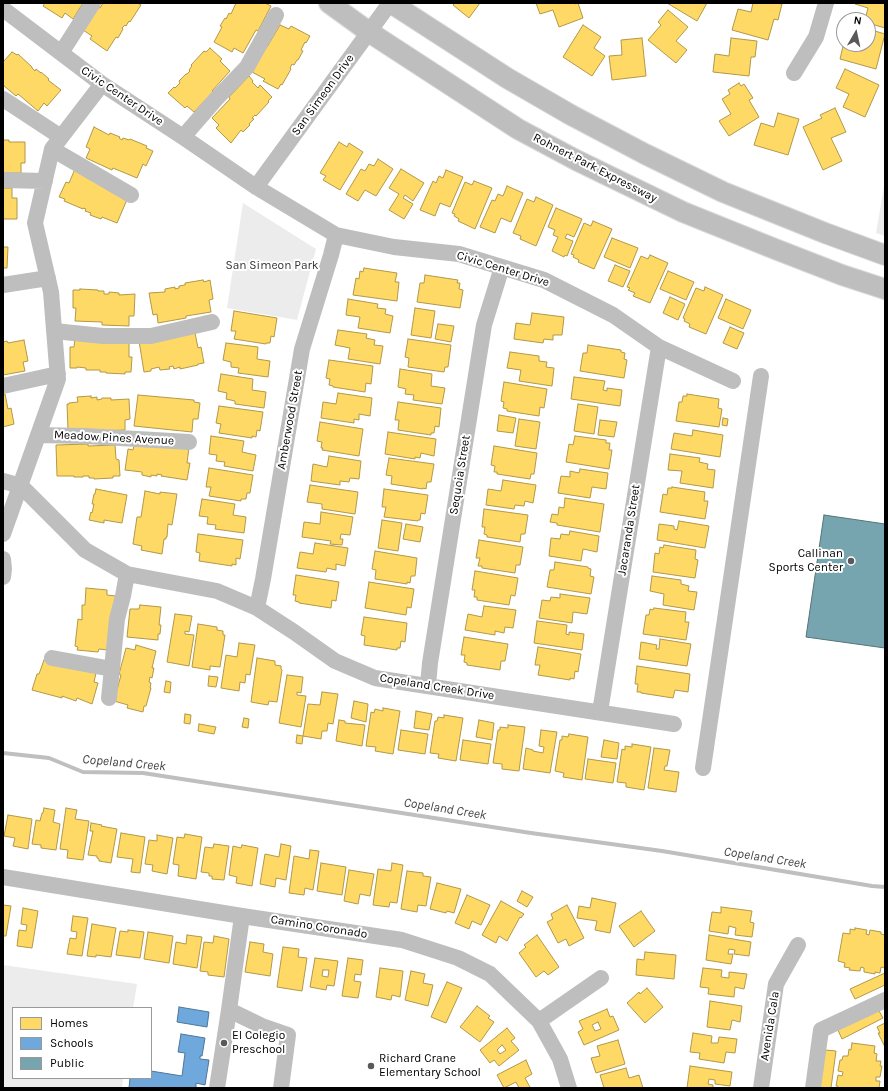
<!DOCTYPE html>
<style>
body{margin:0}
#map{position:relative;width:888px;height:1091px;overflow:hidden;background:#fff;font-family:Karla,sans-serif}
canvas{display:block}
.frame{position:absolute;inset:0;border:4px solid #000;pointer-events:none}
.legend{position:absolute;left:12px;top:1007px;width:140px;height:72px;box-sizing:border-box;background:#fff;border:1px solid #999;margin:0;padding:5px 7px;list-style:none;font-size:12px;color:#000}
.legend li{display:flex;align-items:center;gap:8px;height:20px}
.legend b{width:20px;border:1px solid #999}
.north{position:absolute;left:836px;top:12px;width:40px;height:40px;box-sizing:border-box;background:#fff;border:1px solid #999;border-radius:50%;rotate:9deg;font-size:11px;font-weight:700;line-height:16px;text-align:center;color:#000}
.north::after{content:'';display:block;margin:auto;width:14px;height:18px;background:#595959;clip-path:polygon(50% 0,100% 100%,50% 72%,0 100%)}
</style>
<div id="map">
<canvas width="888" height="1091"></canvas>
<div class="frame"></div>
<ul class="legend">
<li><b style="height:11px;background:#ffd966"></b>Homes</li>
<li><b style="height:11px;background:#6fa8dc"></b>Schools</li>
<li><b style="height:11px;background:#76a5af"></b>Public</li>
</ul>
<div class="north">N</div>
</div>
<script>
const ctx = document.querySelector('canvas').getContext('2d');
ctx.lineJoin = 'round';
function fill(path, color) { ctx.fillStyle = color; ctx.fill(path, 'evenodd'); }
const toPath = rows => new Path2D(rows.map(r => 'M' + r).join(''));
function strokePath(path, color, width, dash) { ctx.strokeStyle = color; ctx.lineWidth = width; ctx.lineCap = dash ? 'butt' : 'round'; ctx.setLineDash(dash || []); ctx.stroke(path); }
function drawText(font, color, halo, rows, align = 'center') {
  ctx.font = font + ' Karla,sans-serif'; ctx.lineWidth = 4; ctx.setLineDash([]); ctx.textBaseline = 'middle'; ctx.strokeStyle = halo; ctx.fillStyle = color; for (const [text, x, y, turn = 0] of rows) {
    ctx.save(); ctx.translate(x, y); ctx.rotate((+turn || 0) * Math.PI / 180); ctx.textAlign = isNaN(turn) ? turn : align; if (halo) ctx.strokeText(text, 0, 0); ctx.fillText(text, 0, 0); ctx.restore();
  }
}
fill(toPath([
 [885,181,885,236,876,233],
 [243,203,316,249,297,320,227,308],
 [3,965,137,984,133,1008,13,1008,13,1078,123,1078,122,1088,3,1088]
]), '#ececec');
const homes = toPath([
 [45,3,83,3,73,19,65,13,62,18,43,6,45,3],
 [103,3,139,3,139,4,141,5,130,22,129,21,126,26,125,25,122,28,123,29,118,38,116,37,107,51,90,39,92,36,83,30,98,7,100,8,103,3],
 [236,3,265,3,271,6,258,31,256,30,243,53,234,48,232,52,214,42,222,27,220,26,225,18,226,19,229,13,231,14,236,3],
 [455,3,480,3,469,18,453,5,455,3],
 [536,3,574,3,575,4,578,3,583,18,559,27,553,10,540,14,536,3],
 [667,3,707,3,697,21,667,3],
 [753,3,777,3,782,4,778,20,774,19,768,40,732,30,738,9,751,12,753,3],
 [855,3,885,3,885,28,868,23,868,20,865,20,868,8,855,4,855,3],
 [668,10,688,27,676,41,687,50,676,63,648,40,661,25,658,22,668,10],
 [280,25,289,29,291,26,310,36,306,43,305,42,301,50,303,51,298,60,297,60,294,65,292,64,290,68,291,69,282,85,281,84,278,89,263,81,265,79,252,72,266,47,267,47,280,25],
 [583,25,601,37,594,48,605,56,592,76,563,57,583,25],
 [868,29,885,34,876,69,840,59,844,42,844,44,868,44,868,29],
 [642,38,646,76,612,80,609,56,622,55,621,40,642,38],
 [731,38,757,41,755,57,751,57,749,76,713,72,715,54,729,56,731,38],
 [210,48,222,59,220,61,230,71,212,91,213,92,194,112,187,106,185,108,168,93,174,87,175,88,180,83,179,81,186,74,187,74,190,71,189,70,192,66,191,65,204,51,206,52,210,48],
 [12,52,17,55,18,54,32,67,32,68,35,71,36,69,41,73,41,72,49,79,48,80,61,90,47,106,44,103,38,111,18,94,16,96,3,85,3,62,12,52],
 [845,69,879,85,865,117,843,107,849,94,836,88,845,69],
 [249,76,253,81,252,82,258,88,260,85,272,97,268,101,269,102,256,116,255,115,252,118,254,119,249,124,250,125,243,132,241,130,231,143,216,128,219,125,212,118,230,99,229,97,249,76],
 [739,83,741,86,744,84,753,98,749,100,759,117,729,136,719,121,731,114,722,99,730,94,728,90,739,83],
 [835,108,846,132,831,138,842,161,823,170,803,127,822,118,820,115,835,108],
 [778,113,799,119,788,155,754,145,761,123,774,127,778,113],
 [94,127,109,135,110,133,120,137,119,138,122,140,123,138,129,140,130,139,147,146,146,148,153,151,146,166,143,164,137,178,113,168,112,170,86,158,90,149,86,147,94,127],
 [3,140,9,140,9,142,25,142,25,163,21,163,21,173,3,173,3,140],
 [339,142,347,147,349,143,363,152,340,190,323,180,326,176,320,173,339,142],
 [378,159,393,169,376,196,365,190,358,201,346,194,361,169,365,171,369,164,374,166,378,159],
 [75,169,129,195,117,223,102,217,101,219,90,215,91,213,85,211,86,209,83,208,83,209,64,201,65,199,59,197,66,182,69,183,75,169],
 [401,169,424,183,413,201,405,195,403,198,413,204,404,219,389,210,399,194,389,188,401,169],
 [446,170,463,177,450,207,440,203,435,216,420,210,433,181,436,183,439,176,443,178,446,170],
 [474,181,492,188,475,229,458,221,459,219,454,216,455,214,452,213,465,182,472,185,474,181],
 [507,186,523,193,511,222,501,218,495,233,480,227,492,200,495,201,498,194,503,196,507,186],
 [3,188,12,188,12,198,17,198,17,219,3,219,3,188],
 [536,197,553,205,536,246,520,239,521,236,513,233,527,199,534,202,536,197],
 [556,208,582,219,574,237,567,234,565,238,573,241,567,256,565,255,564,257,552,251,558,237,553,235,555,230,548,227,556,208],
 [593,221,612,229,594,269,578,262,579,260,573,257,574,255,571,254,584,223,591,226,593,221],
 [612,238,638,248,630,268,604,257,612,238],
 [3,247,8,247,7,268,3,268,3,273,3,247],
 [650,255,668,263,650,303,633,296,635,293,628,290,630,288,627,287,641,256,648,259,650,255],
 [615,265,630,271,623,287,608,281,615,265],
 [364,268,397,273,395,282,399,282,397,301,353,295,356,278,359,279,360,271,363,272,364,268],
 [668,271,694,282,686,300,660,289,668,271],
 [425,275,458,280,457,283,460,283,459,289,463,290,460,308,417,302,420,283,424,283,425,275],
 [203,280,204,282,210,280,213,299,209,300,211,312,186,316,186,318,158,323,157,314,153,315,149,293,165,292,165,289,175,287,175,289,179,288,179,286,185,285,185,283,203,280],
 [705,287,723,295,706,334,689,327,690,324,684,321,685,319,683,318,696,288,704,291,705,287],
 [80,289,98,290,98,291,104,291,104,294,109,294,109,292,119,293,119,295,135,294,134,316,129,316,129,326,102,325,102,322,75,321,76,308,73,308,73,290,80,290,80,289],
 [670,297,685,304,678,320,663,313,670,297],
 [348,299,378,304,377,308,386,309,385,314,393,316,390,333,358,328,360,317,346,315,348,299],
 [726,299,751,310,743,329,718,318,726,299],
 [415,308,435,311,431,338,411,335,415,308],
 [234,311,277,318,274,337,271,336,270,343,266,343,266,344,234,339,236,331,231,331,234,311],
 [532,313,564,317,562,335,553,335,553,340,544,339,543,343,514,339,516,323,530,325,532,313],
 [438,324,454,326,451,342,435,339,438,324],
 [730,327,744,333,737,349,723,343,730,327],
 [338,330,367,334,366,338,375,340,374,345,383,346,380,364,348,359,350,348,335,345,338,330],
 [195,333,198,348,201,347,204,363,198,364,198,365,180,369,180,367,174,369,173,366,169,367,170,369,160,370,159,367,151,369,151,371,144,372,139,341,195,333],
 [75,337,129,341,129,357,132,357,131,372,125,372,125,374,106,373,106,372,100,372,100,370,86,370,86,368,77,367,77,368,70,368,70,347,74,347,75,337],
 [408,339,451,345,448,367,445,367,444,372,408,367,409,358,405,357,408,339],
 [24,340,28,361,23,362,25,371,3,375,3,342,7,341,8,343,24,340],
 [226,343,258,347,257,359,270,361,268,377,238,373,239,368,231,367,231,362,223,360,226,343],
 [588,345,621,350,621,352,625,353,624,359,627,360,624,378,580,371,583,353,587,353,588,345],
 [510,352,539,356,539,361,547,362,546,367,554,368,552,386,519,381,521,370,507,368,510,352],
 [329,360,373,366,371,384,366,383,365,392,333,387,333,386,329,385,330,379,326,378,329,360],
 [400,369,432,374,431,386,445,388,442,404,413,400,414,395,405,394,406,389,398,387,400,369],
 [221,374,253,379,252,390,266,392,264,408,235,404,235,401,226,399,227,393,218,391,221,374],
 [574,377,605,381,603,390,607,391,607,388,622,390,620,406,571,399,574,377],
 [504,382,547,389,544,408,540,407,539,416,507,411,507,409,503,408,504,402,501,401,504,382],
 [338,393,372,398,370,416,359,414,359,420,354,419,354,423,321,418,323,402,336,404,338,393],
 [3,394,5,394,8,409,11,408,14,424,3,427,3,394],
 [687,394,719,399,718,408,722,409,719,427,676,421,679,402,682,402,683,396,687,396,687,394],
 [138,395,194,400,194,402,200,403,198,419,193,419,192,432,134,426,138,395],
 [91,396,91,398,97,397,97,400,102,399,102,398,111,398,111,400,129,399,130,419,125,420,125,430,97,431,68,430,67,404,69,404,69,403,78,402,77,397,91,396],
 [398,402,441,408,439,427,435,426,434,433,431,433,431,435,398,430,399,420,395,420,398,402],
 [578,404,598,407,594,434,574,431,578,404],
 [219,406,263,412,260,431,257,430,256,437,252,436,252,438,219,433,221,424,216,423,219,406],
 [499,415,516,418,513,433,497,431,499,415],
 [723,418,728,419,727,426,722,425,723,418],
 [519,419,540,422,536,449,515,446,519,419],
 [600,420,617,422,614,437,598,435,600,420],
 [320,422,363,429,359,456,322,450,323,448,321,448,322,442,317,441,320,422],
 [693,430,723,435,720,457,671,449,674,433,692,436,693,430],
 [388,432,436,439,434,456,421,453,420,458,415,457,415,459,385,454,388,432],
 [211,436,244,441,242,452,256,455,253,471,224,466,225,462,216,461,217,455,209,454,211,436],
 [575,436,606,440,606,443,610,443,609,450,612,450,609,469,566,462,569,444,573,445,575,436],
 [135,441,189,447,187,463,190,463,187,480,161,476,162,475,157,474,157,476,151,475,151,477,142,475,142,472,125,470,128,449,133,450,135,441],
 [88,444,88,446,115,445,116,459,119,460,120,476,113,476,113,478,94,479,94,478,89,478,89,476,83,476,83,477,74,477,74,476,57,476,56,445,88,444],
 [494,446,537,453,534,474,531,474,530,479,497,474,497,472,494,472,495,466,491,465,494,446],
 [670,454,700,458,699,462,708,464,707,469,715,470,713,488,680,483,682,471,668,470,670,454],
 [329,456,361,461,359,479,350,478,349,482,340,481,340,485,311,481,313,464,327,467,329,456],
 [389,458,434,464,431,482,427,482,426,489,423,488,423,489,391,484,392,476,386,475,389,458],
 [209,468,253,475,250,493,247,493,246,499,241,499,241,501,209,496,211,487,206,487,209,468],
 [580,469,608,473,606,489,592,487,590,498,558,493,561,476,570,477,570,471,579,473,580,469],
 [503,480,536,485,533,503,525,501,524,506,515,505,514,509,486,505,488,489,501,491,503,480],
 [310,485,358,492,355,514,322,509,322,504,307,502,310,485],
 [672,487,705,492,704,501,708,501,705,519,660,512,663,494,667,495,668,488,672,488,672,487],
 [96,489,127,495,122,523,104,520,104,523,89,520,91,512,92,513,94,504,92,504,94,494,95,494,96,489],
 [384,489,428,495,425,514,421,513,420,520,418,520,418,521,384,517,386,507,382,507,384,489],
 [145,491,160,494,160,492,177,494,172,525,168,524,167,537,166,537,166,539,164,539,162,554,141,550,142,546,133,544,137,517,141,517,145,491],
 [565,498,604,504,600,532,557,525,557,523,550,522,552,514,558,515,559,507,564,508,565,498],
 [202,499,235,504,233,515,246,517,244,533,215,529,216,525,207,524,208,517,199,516,202,499],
 [484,509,528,515,525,534,521,534,520,542,487,537,487,535,484,534,485,527,482,527,484,509],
 [321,512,353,517,350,535,341,534,340,539,343,539,342,545,330,544,331,541,302,537,304,522,320,524,321,512],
 [382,520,402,523,398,551,378,548,382,520],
 [679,521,709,526,705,548,657,540,659,524,674,526,674,529,677,530,679,521],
 [406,524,423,527,420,542,403,539,406,524],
 [570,531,599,536,597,552,583,549,581,561,549,556,551,538,560,539,561,534,569,535,570,531],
 [198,534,243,540,240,559,236,558,236,565,232,564,232,566,199,561,200,553,196,552,198,534],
 [479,540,523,547,520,565,516,565,515,573,482,568,482,566,478,566,480,558,476,558,479,540],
 [315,543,348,548,345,566,336,564,336,570,327,568,326,572,297,568,300,552,313,554,315,543],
 [664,545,696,550,695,559,698,560,695,578,653,572,655,553,659,554,660,547,663,548,664,545],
 [375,551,417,558,415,576,411,576,410,583,407,582,407,584,375,579,376,570,372,569,375,551],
 [555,562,588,567,588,568,591,569,590,576,594,577,591,594,547,587,550,570,554,570,555,562],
 [475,571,518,578,515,596,511,595,509,605,477,600,477,597,474,597,475,590,472,590,475,571],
 [296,575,339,582,336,601,332,600,331,608,299,603,299,602,295,601,296,595,293,595,296,575],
 [652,576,681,580,681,584,689,586,688,591,697,592,694,610,663,605,664,594,650,591,652,576],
 [369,582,414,589,411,608,407,607,406,615,365,608,369,582],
 [86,588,107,590,107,595,116,596,108,650,99,649,98,652,77,650,78,647,75,646,78,619,82,620,82,605,85,605,86,588],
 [560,594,590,598,587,614,573,612,572,623,539,618,542,600,550,601,551,597,560,598,560,594],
 [140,605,161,607,159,625,161,625,160,634,158,634,158,640,127,637,130,609,139,609,140,605],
 [484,606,516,610,513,628,505,627,504,633,495,631,495,635,465,630,468,614,482,617,484,606],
 [654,608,686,612,685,622,689,622,686,640,643,634,646,615,649,615,650,609,653,610,654,608],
 [175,614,192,616,189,632,185,631,185,634,194,635,189,666,167,662,175,614],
 [364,617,407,623,405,642,401,641,400,648,397,648,397,650,364,645,365,636,361,635,364,617],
 [537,621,567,625,566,634,569,635,569,632,584,634,582,650,534,643,537,621],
 [198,624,217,627,217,630,223,631,223,635,225,635,220,667,210,666,210,670,192,667,198,624],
 [464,637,508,644,505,661,501,661,500,670,467,665,467,663,464,662,465,655,461,655,464,637],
 [660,639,691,644,687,666,639,659,641,642,657,645,656,649,659,649,660,639],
 [239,643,255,645,250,675,246,674,245,683,240,682,239,691,221,688,226,655,237,657,239,643],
 [136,645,156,651,152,668,154,668,152,678,150,677,149,682,151,683,150,688,151,688,146,706,144,706,143,712,127,708,128,705,114,701,121,675,119,674,126,648,135,650,136,645],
 [538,647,581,654,578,672,575,671,574,679,570,678,570,680,538,675,540,665,535,665,538,647],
 [257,658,275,661,275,665,281,666,281,669,282,670,277,702,269,701,268,705,251,702,257,658],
 [44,660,69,668,96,673,94,682,98,683,92,704,77,698,76,701,62,696,62,698,32,690,37,674,39,674,44,660],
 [637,666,690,674,688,692,675,690,673,698,641,693,641,692,637,692,638,684,635,684,637,666],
 [287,675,303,677,301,693,297,692,297,695,306,696,301,727,279,723,287,675],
 [209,676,218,677,216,687,208,686,209,676],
 [166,681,171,682,170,693,164,692,166,681],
 [322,692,338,694,333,724,328,723,327,731,322,731,321,739,303,736,308,704,320,705,322,692],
 [354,701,368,704,366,722,351,718,354,701],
 [383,708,400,711,393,754,375,751,376,747,366,746,371,712,374,713,375,709,383,711,383,708],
 [416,711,432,714,429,730,414,728,416,711],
 [185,714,191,715,190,724,184,723,185,714],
 [444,715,463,718,456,761,438,758,439,754,430,753,435,721,437,721,438,717,444,718,444,715],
 [244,718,249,719,248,728,242,727,244,718],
 [339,720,345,721,345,723,365,725,362,746,336,741,339,720],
 [479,720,494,723,492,740,476,737,479,720],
 [199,724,216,727,214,734,198,731,199,724],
 [508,725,525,727,519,771,502,769,502,764,493,763,498,730,500,730,500,727,508,728,508,725],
 [401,730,428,734,425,754,398,750,401,730],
 [541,730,557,732,550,773,523,769,526,748,533,750,533,751,543,753,544,747,539,746,541,730],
 [569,734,588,737,582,780,563,777,564,773,555,771,560,740,562,740,562,736,568,737,569,734],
 [297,735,303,736,302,744,296,743,297,735],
 [463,740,491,744,488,764,460,760,463,740],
 [604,740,619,743,617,759,601,757,604,740],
 [632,744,651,747,644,790,626,787,626,783,617,782,622,749,625,750,625,746,632,747,632,744],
 [654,748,670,750,667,766,665,766,664,770,679,772,676,792,648,788,654,748],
 [588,759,616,763,613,783,585,779,588,759],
 [44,808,55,810,53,822,60,824,56,850,41,848,41,845,32,844,36,820,40,821,42,813,43,813,44,808],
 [66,808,77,810,75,819,89,821,83,860,67,858,68,850,60,849,66,808],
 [8,815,32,819,28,849,13,846,15,838,4,836,8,815],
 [91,823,102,825,101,826,117,829,111,863,99,861,99,859,97,858,97,856,88,855,93,831,90,831,91,823],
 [121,833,145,837,140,873,131,872,133,859,117,857,121,833],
 [185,834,202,837,196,879,178,876,179,865,173,864,177,837,184,838,185,834],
 [157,835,173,838,167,874,152,871,153,865,145,864,149,840,157,841,157,835],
 [214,844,229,846,224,880,212,879,212,876,209,876,209,873,201,872,205,847,213,848,214,844],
 [281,844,291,846,286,880,276,878,275,887,260,884,265,854,279,857,281,844],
 [242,845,258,848,252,886,236,883,237,877,229,875,233,846,241,848,242,845],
 [310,850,319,851,313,890,305,888,304,895,289,893,294,856,309,859,310,850],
 [321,863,346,867,342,895,317,891,321,863],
 [392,863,403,865,397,903,390,902,389,907,373,905,378,869,391,871,392,863],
 [349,870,374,874,370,896,360,894,358,904,344,901,349,870],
 [407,871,423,873,423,876,431,877,426,906,418,905,417,912,401,909,407,871],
 [437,883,461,889,454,913,447,911,446,913,430,909,437,883],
 [522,891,533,897,527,907,517,901,522,891],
 [467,895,490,905,481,925,472,921,469,929,455,923,467,895],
 [592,898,616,903,610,933,595,930,597,921,577,918,579,906,590,908,592,898],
 [501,901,524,914,521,918,520,917,507,941,499,936,496,943,482,935,501,901],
 [3,905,11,906,6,936,3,936,3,905],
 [567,905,584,938,569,946,566,939,558,943,547,922,553,919,551,914,567,905],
 [721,907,752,911,750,922,754,923,752,937,735,935,736,928,729,926,728,934,709,931,712,912,721,913,721,907],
 [23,908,38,911,32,948,17,946,19,930,26,931,27,925,21,924,23,908],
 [641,911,655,931,634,947,619,926,641,911],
 [73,916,88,918,82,956,67,954,70,938,76,939,77,932,71,931,73,916],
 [92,924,116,928,111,957,96,955,96,957,87,956,92,924],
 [855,928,867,930,866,934,869,935,870,930,881,932,881,934,885,935,885,968,881,967,880,973,875,972,875,974,864,972,864,968,861,967,860,971,849,970,850,968,844,967,845,963,838,961,843,933,850,934,850,929,855,930,855,928],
 [128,930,144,932,140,958,116,955,120,931,128,932,128,930],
 [148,932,173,936,169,963,144,959,148,932],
 [187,935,202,937,197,968,173,964,176,942,186,944,187,935],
 [537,935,559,967,548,975,544,971,536,977,519,953,526,947,524,945,537,935],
 [709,935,751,942,749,956,734,954,735,950,729,949,728,954,733,954,731,964,706,960,709,935],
 [214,936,229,939,224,977,208,975,208,972,200,971,204,942,213,943,214,936],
 [250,942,264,944,263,952,273,954,270,976,245,972,250,942],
 [283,947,299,949,298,957,307,958,302,991,277,987,283,947],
 [645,952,676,955,674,979,636,975,637,959,644,960,645,952],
 [315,958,338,961,334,986,327,985,326,990,310,987,315,958],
 [323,970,329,970,328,977,322,976,323,970],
 [348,958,363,960,361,975,355,974,354,981,361,982,358,998,342,996,348,958],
 [380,968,403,971,400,997,392,995,391,1000,376,997,380,968],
 [703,968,722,970,721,977,729,978,729,972,747,974,744,989,735,987,734,997,708,994,709,988,700,987,703,968],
 [411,971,425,974,423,983,433,985,428,1006,405,1000,411,971],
 [885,973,885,985,855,999,850,989,885,973],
 [447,982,462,988,446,1023,431,1017,447,982],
 [647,988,663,1007,645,1023,627,1003,639,992,640,994,647,988],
 [710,1001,742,1006,740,1022,732,1020,730,1030,707,1027,710,1001],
 [477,1006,490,1016,488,1018,494,1022,480,1042,460,1027,477,1006],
 [607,1009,610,1017,613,1016,619,1030,584,1045,578,1032,583,1029,579,1021,607,1009],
 [598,1022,601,1029,595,1031,592,1025,598,1022],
 [878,1009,883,1018,842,1039,837,1028,878,1009],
 [885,1023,885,1047,878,1033,880,1033,877,1027,885,1023],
 [507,1028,515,1038,511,1041,519,1050,499,1066,494,1060,490,1063,480,1050,507,1028],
 [502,1045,506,1050,500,1054,497,1050,502,1045],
 [693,1033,712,1036,711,1043,718,1043,719,1037,737,1039,735,1053,726,1052,724,1063,699,1059,700,1053,690,1052,693,1033],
 [618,1040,625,1064,596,1073,591,1058,600,1056,597,1046,618,1040],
 [852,1043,875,1046,874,1053,877,1054,876,1061,881,1061,880,1066,882,1066,880,1077,876,1077,876,1081,880,1081,879,1088,838,1088,838,1086,836,1086,838,1075,842,1076,843,1072,838,1071,840,1060,842,1060,843,1056,848,1056,849,1049,851,1050,852,1043],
 [825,1050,836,1051,831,1088,820,1088,825,1050],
 [526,1060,532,1074,525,1078,530,1087,528,1088,519,1088,516,1082,504,1088,497,1075,526,1060],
 [690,1066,732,1072,730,1086,715,1084,715,1080,709,1079,708,1084,713,1085,713,1088,687,1088,690,1066],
 [626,1068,629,1078,639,1075,643,1088,604,1088,600,1075,626,1068]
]);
fill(homes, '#ffd966');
strokePath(homes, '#b29847', 1);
const schools = toPath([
 [179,1007,209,1012,207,1027,177,1022,179,1007],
 [181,1034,205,1038,202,1056,200,1056,200,1059,209,1060,205,1085,196,1083,196,1088,129,1088,130,1078,151,1078,151,1071,182,1076,185,1053,178,1052,181,1034]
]);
fill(schools, '#6fa8dc');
strokePath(schools, '#4e769a', 1);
const public = toPath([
 [824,515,885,524,885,648,806,637,824,515]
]);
fill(public, '#76a5af');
strokePath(public, '#53747a', 1);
strokePath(toPath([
 [3,753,49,758,83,772,143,773,531,833,662,851,872,886,885,887]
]), '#bfbfbf', 4);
const major = toPath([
 [329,3,369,32,518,129,576,160,683,212,775,249,842,275,885,289],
 [391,3,507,78,571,115,645,154,723,192,825,233,885,255]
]);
strokePath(major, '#dbdbdb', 22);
strokePath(toPath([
 [3,9,102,84,183,137,256,187,336,235,394,247,459,254,544,280,613,315,659,347,733,381],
 [61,53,93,3],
 [794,73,816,37,826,3],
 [3,99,61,137],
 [183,137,216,99,247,67,276,15],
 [52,149,131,195],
 [3,180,45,181],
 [256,187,390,3],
 [3,285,48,278],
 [54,331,103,336,151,336,212,322],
 [3,386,58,374],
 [38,435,85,436,189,442],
 [3,481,21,486,85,550,127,574,217,591,257,608,294,632,335,661,375,678,674,724],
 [3,534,58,379,51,292,35,223,52,149,102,84],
 [3,559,4,569,3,577],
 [257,608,263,579,302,349,331,255,336,235],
 [52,658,112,669],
 [428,685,430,663,484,325,502,267],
 [109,698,117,619,123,596,127,574],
 [600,712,659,347],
 [703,768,761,376],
 [3,877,242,916,402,940,458,958,490,974,539,1021,560,1059,569,1088],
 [229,1010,262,1026,288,1035,281,1088],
 [539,1021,601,978],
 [217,1088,229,1010,242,916],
 [761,1088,776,984,798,945],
 [813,1088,821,1030,885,1000]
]), '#bebebe', 16);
strokePath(major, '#bebebe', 20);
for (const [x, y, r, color] of [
 [851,561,4,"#595959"],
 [224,1043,4,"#595959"],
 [371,1066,4,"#595959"]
]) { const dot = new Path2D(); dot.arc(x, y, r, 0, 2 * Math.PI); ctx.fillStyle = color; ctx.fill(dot); strokePath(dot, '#fff', 1.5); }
drawText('12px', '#000', '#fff', [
 ["San Simeon Drive",323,95,-54],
 ["Civic Center Drive",122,96,34],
 ["Rohnert Park Expressway",595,168,27],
 ["Civic Center Drive",503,269,17],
 ["Amberwood Street",290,420,-80],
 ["Meadow Pines Avenue",114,438,3],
 ["Sequoia Street",460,475,-81],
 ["Jacaranda Street",629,530,-81],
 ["Copeland Creek Drive",437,687,9],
 ["Camino Coronado",319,927,9],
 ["Avenida Cala",770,1026,-81]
]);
drawText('12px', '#333', '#fff', [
 ["San Simeon Park",272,266]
]);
drawText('12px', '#000', '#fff', [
 ["Callinan",843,554,"right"],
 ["Sports Center",843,568,"right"],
 ["El Colegio",232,1036],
 ["Preschool",232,1050],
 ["Richard Crane",379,1059],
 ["Elementary School",379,1073]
], 'left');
drawText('italic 13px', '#444', '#fff', [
 ["Copeland Creek",124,763,5],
 ["Copeland Creek",445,809,9],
 ["Copeland Creek",765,858,9]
]);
</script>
